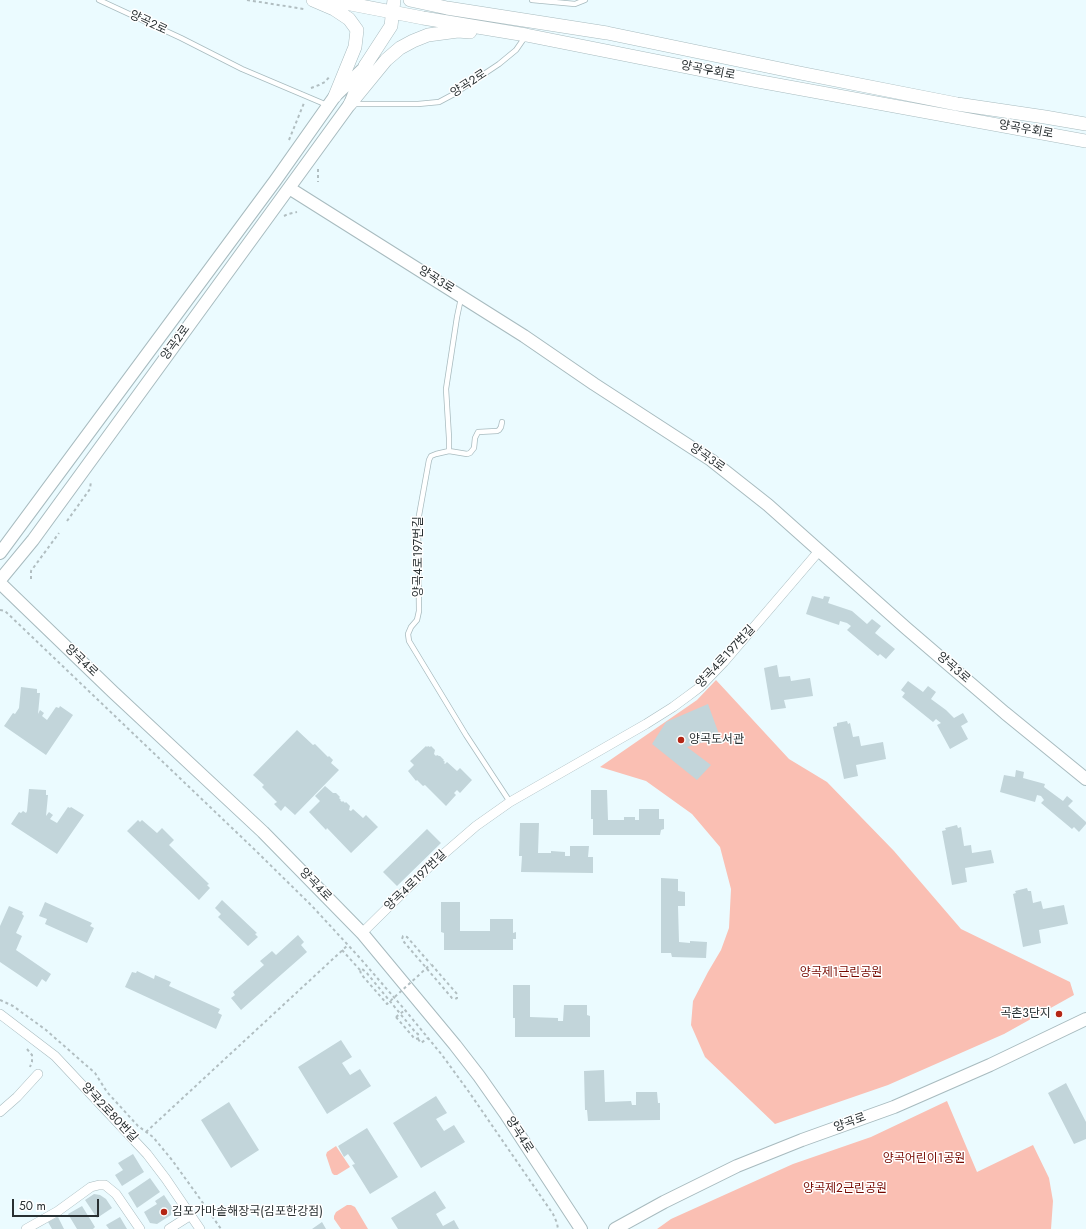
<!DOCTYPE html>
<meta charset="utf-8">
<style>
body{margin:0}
#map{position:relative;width:1086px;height:1229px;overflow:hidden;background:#ebfbff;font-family:Jost,sans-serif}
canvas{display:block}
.scale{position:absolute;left:12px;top:1199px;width:87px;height:18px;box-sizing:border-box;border:2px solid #293032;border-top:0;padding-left:5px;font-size:12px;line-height:14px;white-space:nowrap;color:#293032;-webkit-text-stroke:3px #fff;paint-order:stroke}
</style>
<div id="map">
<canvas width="1086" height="1229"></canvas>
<div class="scale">50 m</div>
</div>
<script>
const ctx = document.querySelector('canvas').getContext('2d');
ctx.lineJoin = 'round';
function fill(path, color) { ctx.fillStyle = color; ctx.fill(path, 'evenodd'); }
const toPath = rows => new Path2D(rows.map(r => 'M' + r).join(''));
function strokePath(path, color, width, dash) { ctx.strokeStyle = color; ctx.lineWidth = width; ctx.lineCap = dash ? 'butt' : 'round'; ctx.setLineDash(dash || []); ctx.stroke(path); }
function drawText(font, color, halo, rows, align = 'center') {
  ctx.font = font + ' Jost,"Noto Sans KR",sans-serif'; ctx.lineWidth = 3; ctx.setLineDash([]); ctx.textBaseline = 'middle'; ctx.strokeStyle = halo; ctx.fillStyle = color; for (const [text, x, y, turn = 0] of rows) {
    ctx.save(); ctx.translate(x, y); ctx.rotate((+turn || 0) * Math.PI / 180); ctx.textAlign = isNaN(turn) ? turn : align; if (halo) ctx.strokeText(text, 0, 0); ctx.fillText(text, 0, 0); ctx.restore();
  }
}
fill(toPath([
 [716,680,789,759,827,782,894,851,961,929,1070,982,1074,995,1004,1034,888,1085,775,1124,705,1057,691,1025,693,1001,708,972,721,950,729,928,731,889,720,847,692,814,646,781,600,767,697,700],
 [947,1101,977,1172,1033,1145,1049,1178,1053,1201,1051,1229,657,1229,671,1219,793,1164,871,1137],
 [336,1146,350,1167,337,1175,334,1175,332,1173,326,1155,327,1152],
 [347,1205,351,1205,355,1207,368,1229,341,1229,334,1219,334,1216,336,1212]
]), '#fabfb3');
fill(toPath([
 [812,596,823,599,824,596,830,597,828,603,852,611,867,624,872,619,881,626,875,633,895,649,886,659,880,654,878,656,847,630,851,626,847,623,840,621,839,625,806,614],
 [777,665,779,677,790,676,791,681,810,678,813,696,784,700,786,708,771,710,764,668],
 [908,681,923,692,928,686,936,692,931,699,946,710,954,718,963,713,968,722,961,726,968,739,950,749,937,725,941,723,936,719,933,722,902,697,905,693,901,690],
 [21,687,37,689,37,693,40,693,38,714,40,710,44,713,42,716,47,720,56,707,59,708,60,706,73,715,46,755,4,726,13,713,15,714,19,708],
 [708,704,720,737,687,747,711,765,697,780,652,744,666,722],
 [847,721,848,724,850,723,853,737,859,736,861,746,883,742,886,759,856,765,858,776,844,779,833,727,837,726,837,723],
 [297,730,313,745,315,744,328,757,329,756,333,760,331,763,339,770,295,815,285,806,281,811,274,804,277,802,262,787,264,785,253,775],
 [426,746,427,747,428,746,430,747,431,746,435,750,434,754,436,756,437,755,439,756,440,756,444,760,443,760,445,762,444,763,445,764,447,762,457,771,460,768,472,780,460,793,457,790,454,793,456,795,446,806,425,785,423,786,417,780,416,781,408,771,414,765,410,761],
 [1016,770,1024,772,1023,778,1045,784,1044,787,1063,801,1067,796,1073,801,1068,806,1086,822,1086,824,1079,832,1074,827,1072,829,1041,803,1044,800,1041,796,1037,795,1035,802,1000,792,1004,775,1015,777],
 [325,786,333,793,336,793,340,797,339,798,341,800,340,800,342,802,343,801,345,803,346,802,350,806,349,810,351,811,353,809,363,818,366,815,378,827,351,853,327,828,326,830,309,812,320,801,315,796],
 [29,789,46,790,46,795,48,795,46,816,49,812,53,815,50,819,57,823,68,807,70,808,71,807,84,815,57,854,11,824,19,812,21,813,23,811,26,813,27,811],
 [591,790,607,790,608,820,624,820,624,817,635,817,635,820,639,820,639,809,659,809,659,819,664,819,664,829,661,830,660,835,593,835,593,819,591,819],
 [138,820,140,822,142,820,157,833,162,828,174,840,169,845,209,884,207,885,210,888,199,900,127,831],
 [520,823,539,823,538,853,551,853,551,851,565,852,565,856,570,856,570,846,589,846,588,857,593,857,593,873,521,872,522,856,519,856],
 [957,825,958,828,961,827,964,846,971,845,972,853,991,850,994,863,965,868,967,882,952,885,942,831,946,830,945,828],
 [427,829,441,843,397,886,383,872],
 [661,878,678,879,678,891,685,892,685,906,678,906,679,942,690,943,690,941,707,942,706,958,672,957,671,953,661,953],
 [1027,888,1028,891,1031,891,1033,903,1041,901,1043,909,1064,905,1068,924,1039,930,1041,943,1023,947,1013,894,1016,893,1015,891],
 [222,900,257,933,255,934,258,937,248,946,218,917,221,914,215,908],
 [45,902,92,923,90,926,94,928,87,943,45,924,47,919,39,916],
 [441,902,460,902,460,931,490,931,490,919,513,919,513,933,516,932,516,939,513,939,513,950,444,950,444,933,441,932],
 [9,906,23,912,22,914,24,916,16,933,22,936,16,950,51,974,46,982,42,979,37,987,0,962,0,926],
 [298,935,304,942,301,945,307,952,241,1010,231,998,235,995,233,992,264,965,260,961,272,951,276,955],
 [137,971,154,979,155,975,171,982,169,986,220,1009,218,1013,222,1015,216,1029,125,987,132,972,136,973],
 [513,985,530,985,530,1017,558,1018,558,1021,563,1021,564,1005,587,1005,587,1015,590,1016,590,1037,515,1037,515,1018,513,1018],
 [341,1040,352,1057,342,1063,350,1075,360,1069,371,1086,327,1114,298,1067],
 [604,1070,605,1102,631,1101,632,1105,636,1105,636,1092,657,1092,658,1103,660,1103,660,1120,588,1121,587,1110,585,1110,584,1071],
 [1066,1083,1086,1122,1086,1139,1074,1144,1048,1093],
 [436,1096,447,1113,436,1119,444,1131,454,1125,465,1142,421,1168,393,1123],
 [229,1102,259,1150,231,1168,201,1120],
 [367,1128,398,1177,370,1194,352,1165,355,1164,348,1154,344,1157,338,1146],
 [133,1154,144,1172,122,1186,115,1175,123,1170,118,1163],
 [150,1178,160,1192,137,1208,128,1193],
 [435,1191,446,1208,436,1214,443,1226,454,1220,459,1229,398,1229,391,1218],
 [94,1194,100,1195,106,1199,112,1208,97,1218,85,1200],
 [164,1195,172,1207,171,1215,157,1224,150,1223,144,1212,157,1204,155,1201],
 [82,1206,95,1227,93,1229,77,1229,68,1214],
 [58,1217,64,1229,52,1229,48,1222],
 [120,1217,127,1229,109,1229,106,1225],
 [322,1222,326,1229,312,1229]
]), '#c2d5da');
const service = toPath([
 [99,0,181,38,242,69,327,105],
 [532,0,575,4,585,0],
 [353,104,418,104,439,102,454,94,499,64,516,50,525,37],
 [461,298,457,317,446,389,449,438,449,451,436,454,431,456,429,460,418,521,419,611,417,620,411,627,408,634,409,641,466,735,510,802],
 [449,451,467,454,470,453,474,448,475,438,478,432,497,431,499,430,501,427,502,422]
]);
const minor = toPath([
 [362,933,432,864,476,826,510,802,646,724,673,707,688,696,700,687,724,662,819,551],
 [0,1014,55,1056,147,1154,166,1179,200,1229],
 [0,1112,17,1097,38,1074],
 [26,1229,58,1211,91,1187,99,1185,105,1185,116,1194,140,1229],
 [169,1229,191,1215]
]);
const tertiary = toPath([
 [289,188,524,336,594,384,711,460,768,505,906,628,1005,713,1086,779],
 [0,553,275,181,335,96,362,70],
 [0,580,33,540,350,104,365,66],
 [0,583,113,692,263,832,362,933,455,1045,479,1076,505,1113,581,1229],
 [615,1229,664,1202,737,1166,802,1140,894,1107,990,1065,1086,1019]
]);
const secondary = toPath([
 [313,0,334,9,349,19,357,30,355,47,335,96],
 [330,0,423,18,526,35,757,81,1086,141],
 [410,0,447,8,607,33,800,73,957,104,1045,117,1086,124],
 [365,66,391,26,394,0],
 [350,104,386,60,400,48,413,41,428,35,458,31,470,32]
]);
strokePath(service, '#a8bbbf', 6);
strokePath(minor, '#a8bbbf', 10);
strokePath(tertiary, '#a8bbbf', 14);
strokePath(secondary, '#a8bbbf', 14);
strokePath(toPath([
 [247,0,304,9],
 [311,88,319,85,325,82,330,76],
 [289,140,304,103],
 [318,169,318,182],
 [284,216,288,214,297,212],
 [67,521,90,489,91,481],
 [31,579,31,571,59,533],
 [0,610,5,611,254,849,312,906,359,957,405,1010,442,1055,469,1092,553,1214,557,1223,558,1229],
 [342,950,360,970],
 [428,961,407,937,403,936,402,939,404,942,452,998,455,999,457,998,457,994,431,964],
 [0,1000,13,1006,46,1030,95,1073,107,1092,138,1126,153,1137,172,1160,198,1196,221,1229],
 [396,1017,405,1010],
 [418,1039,421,1043,428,1038],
 [27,1049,32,1055,32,1062,30,1067],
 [146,1132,348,945]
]), '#b1bec1', 2, [3, 3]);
strokePath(service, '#fff', 4.5);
strokePath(minor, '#fff', 9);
strokePath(tertiary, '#fff', 12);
strokePath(secondary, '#fff', 13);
strokePath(toPath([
 [396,1017,414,1038,416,1039,419,1038,418,1034,416,1033,366,972,362,969,360,970,361,974,387,1004,431,964]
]), '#b1bec1', 2, [3, 3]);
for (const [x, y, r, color] of [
 [681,740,4,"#b42615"],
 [1059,1014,4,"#b42615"],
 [164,1212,4,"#b42615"]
]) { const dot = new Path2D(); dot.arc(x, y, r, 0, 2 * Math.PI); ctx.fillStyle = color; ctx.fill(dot); strokePath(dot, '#fff', 1.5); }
drawText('12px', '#293032', '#fff', [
 ["양곡2로",148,23,25],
 ["양곡우회로",708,71,11],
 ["양곡2로",469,84,-33],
 ["양곡우회로",1026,130,10],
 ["양곡3로",436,280,32],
 ["양곡2로",176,343,-54],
 ["양곡3로",707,458,35],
 ["양곡4로197번길",419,557,-90],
 ["양곡4로197번길",726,657,-47],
 ["양곡4로",81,661,44],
 ["양곡3로",953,668,41],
 ["양곡4로197번길",416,881,-44],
 ["양곡4로",315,885,46],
 ["양곡2로80번길",109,1113,47],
 ["양곡로",850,1123,-20],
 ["양곡4로",519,1135,57]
]);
drawText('12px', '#293032', '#fff', [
 ["양곡도서관",689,740],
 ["곡촌3단지",1051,1014,"right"],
 ["김포가마솥해장국(김포한강점)",172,1212]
], 'left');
drawText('12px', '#760900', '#fff', [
 ["양곡제1근린공원",841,973],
 ["양곡어린이1공원",924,1159],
 ["양곡제2근린공원",845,1189]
]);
</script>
